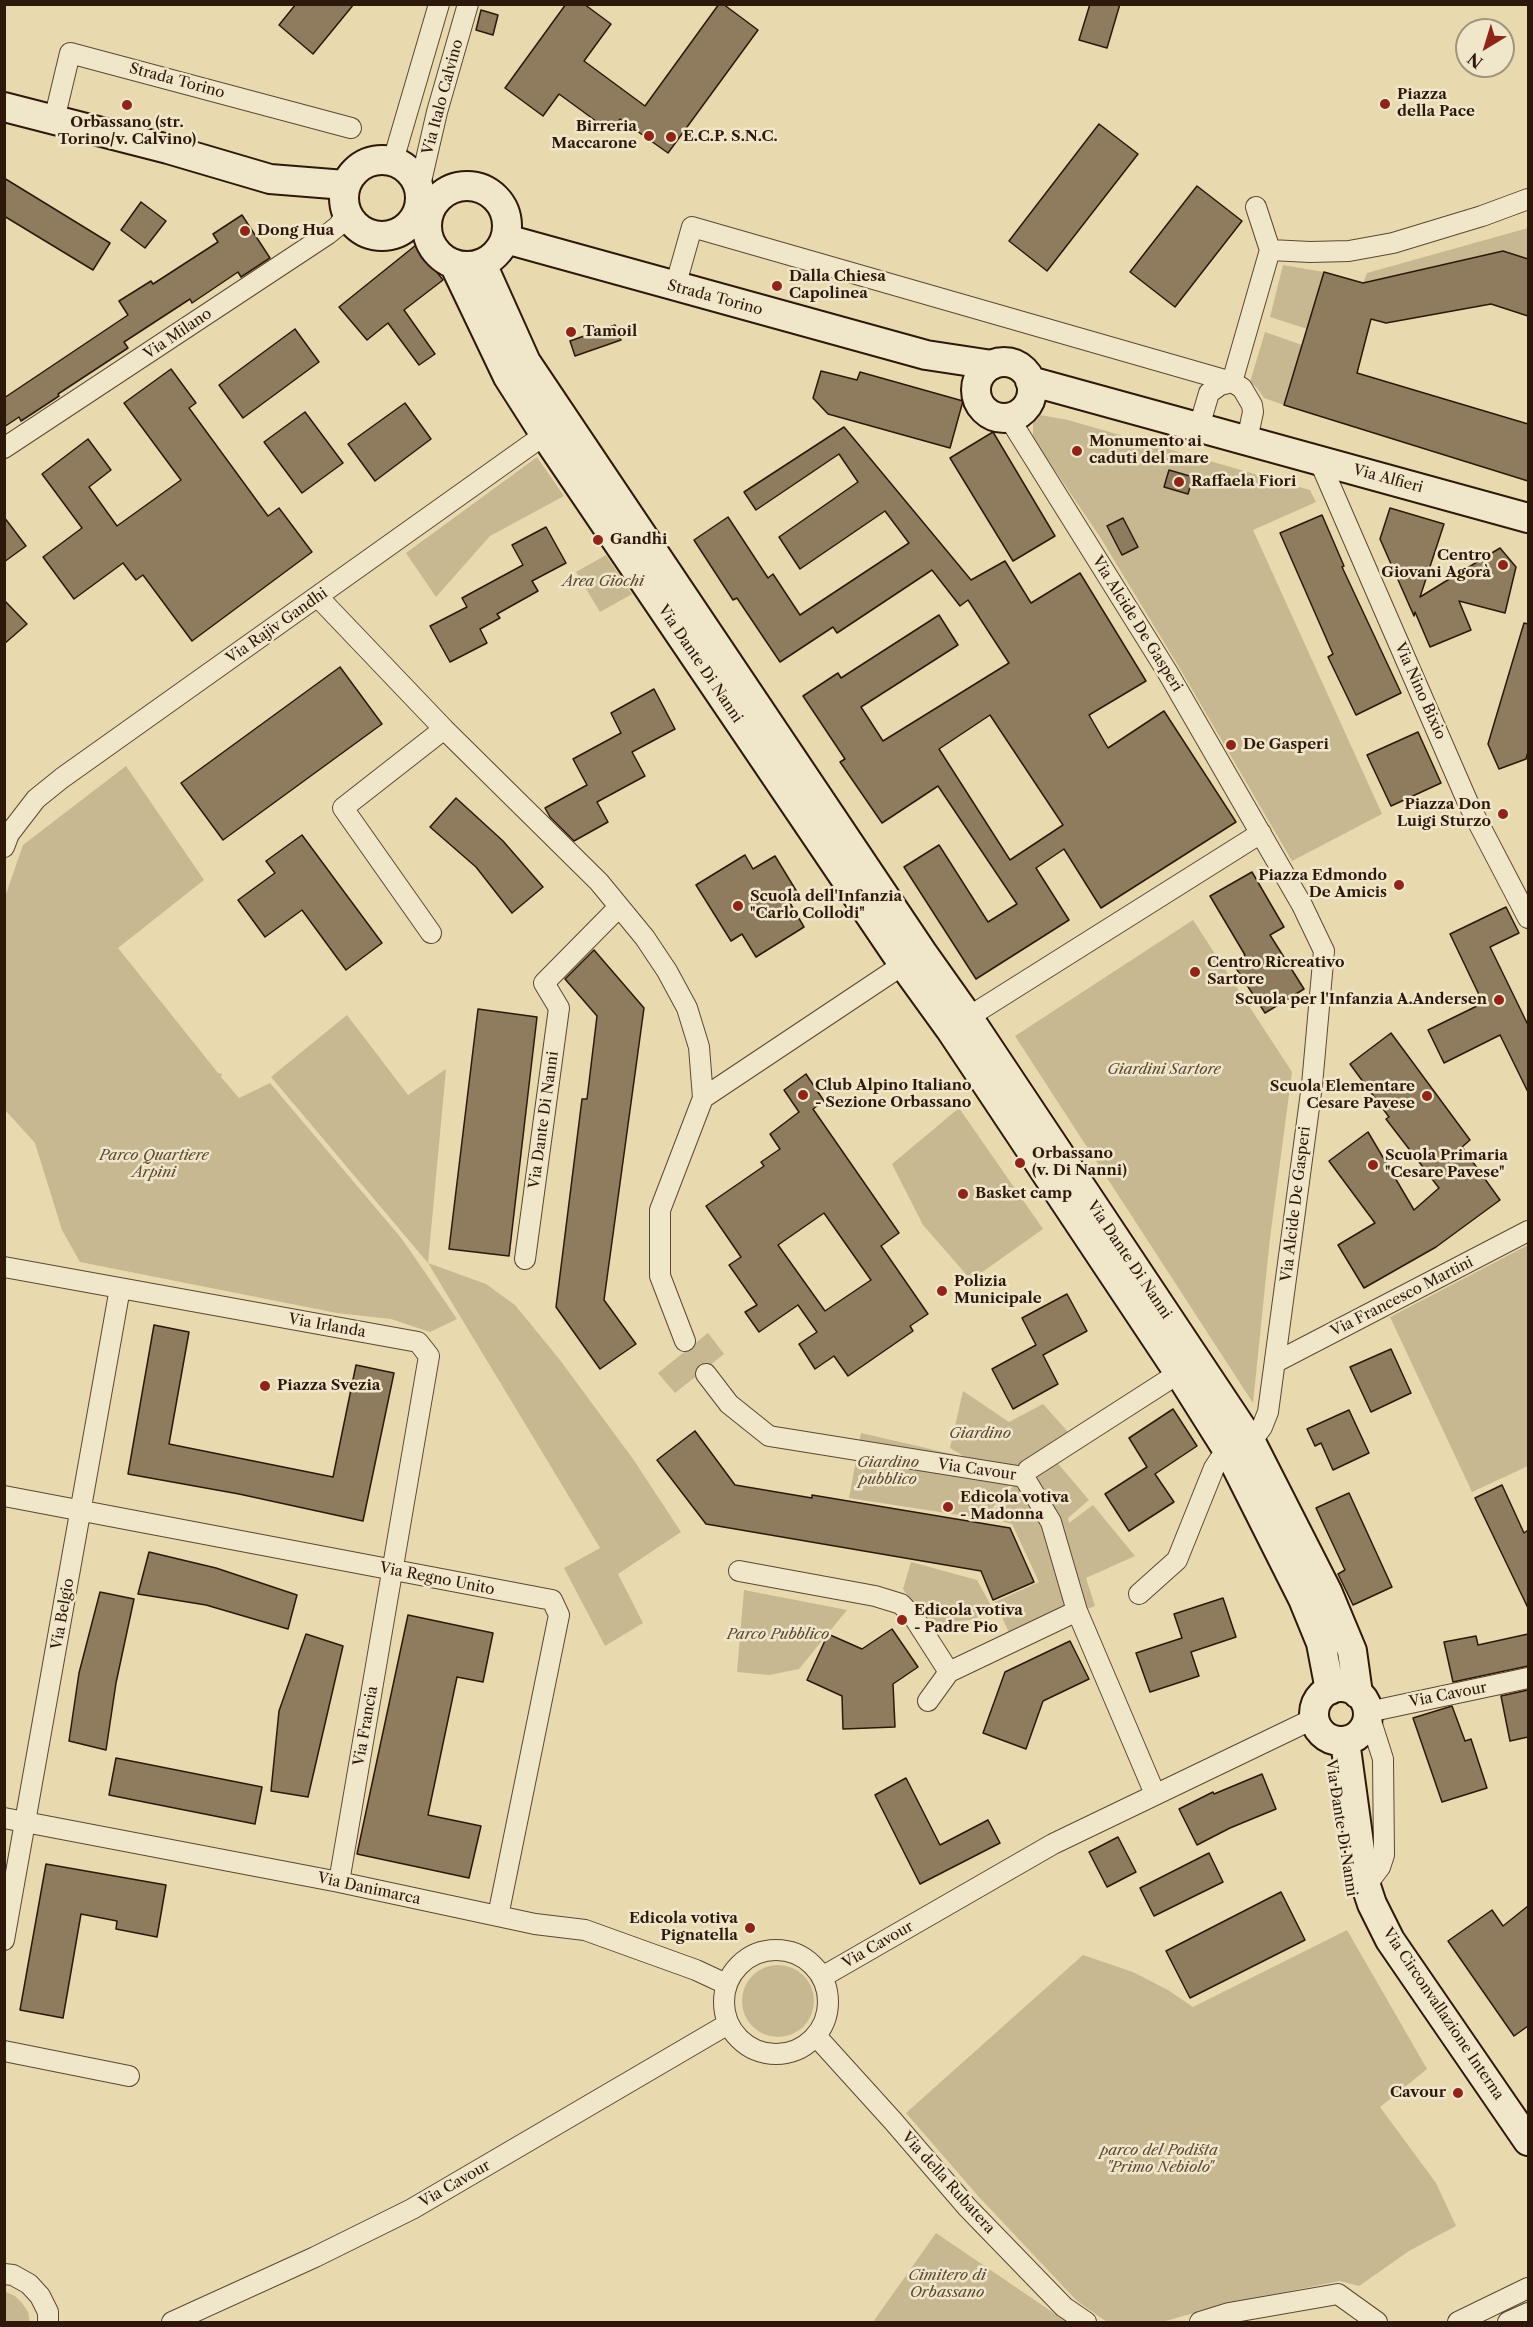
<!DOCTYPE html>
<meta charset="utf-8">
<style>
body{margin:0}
#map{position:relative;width:1533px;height:2327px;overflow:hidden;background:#e8d9ae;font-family:"Libre Caslon Text",serif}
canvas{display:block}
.frame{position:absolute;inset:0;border:6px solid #2e180a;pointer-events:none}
.north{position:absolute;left:1455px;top:18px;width:60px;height:60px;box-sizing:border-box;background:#f0e6ca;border:2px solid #a2947d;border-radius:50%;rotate:218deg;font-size:16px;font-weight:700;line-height:24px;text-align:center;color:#2e180a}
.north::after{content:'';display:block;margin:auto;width:21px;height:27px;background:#8f2418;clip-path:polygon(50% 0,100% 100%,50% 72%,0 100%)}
</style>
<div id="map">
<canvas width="1533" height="2327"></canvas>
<div class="frame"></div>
<div class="north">N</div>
</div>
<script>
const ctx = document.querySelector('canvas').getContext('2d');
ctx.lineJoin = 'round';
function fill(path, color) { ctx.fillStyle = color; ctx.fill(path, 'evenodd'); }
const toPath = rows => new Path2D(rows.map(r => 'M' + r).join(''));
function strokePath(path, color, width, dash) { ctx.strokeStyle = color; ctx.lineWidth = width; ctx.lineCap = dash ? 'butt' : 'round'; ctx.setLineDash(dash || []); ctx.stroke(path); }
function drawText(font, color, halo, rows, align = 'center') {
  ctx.font = font + ' "Libre Caslon Text",serif'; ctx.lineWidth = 5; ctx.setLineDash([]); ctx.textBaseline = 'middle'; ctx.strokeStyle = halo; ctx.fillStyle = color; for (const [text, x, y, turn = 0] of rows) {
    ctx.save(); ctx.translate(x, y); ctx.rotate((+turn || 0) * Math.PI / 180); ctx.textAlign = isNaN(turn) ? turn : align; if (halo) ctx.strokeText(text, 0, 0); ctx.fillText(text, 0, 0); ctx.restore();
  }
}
fill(toPath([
 [1528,228,1528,259,1503,251,1363,283,1367,273],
 [1283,265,1324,272,1307,329,1270,317],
 [1265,332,1302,345,1284,405,1264,398,1257,388,1250,382],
 [1040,415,1068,420,1310,490,1316,502,1253,530,1382,814,1292,861,1179,667,1100,537,1033,438,1033,423],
 [537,457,564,496,490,536,436,597,406,553],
 [606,555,632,594,600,612,576,572],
 [126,766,204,880,118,948,218,1073,222,1074,221,1077,239,1098,270,1083,402,1239,457,1319,430,1332,391,1319,337,1313,80,1262,62,1230,35,1143,5,1110,5,897,23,845],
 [1193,920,1292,1072,1270,1238,1253,1403,1015,1036],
 [347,1015,408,1095,446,1069,428,1263,486,1284,515,1305,560,1360,633,1459,681,1532,618,1574,643,1623,605,1646,564,1568,600,1548,428,1263,271,1077],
 [959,1108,1043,1229,971,1280,923,1225,892,1164],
 [1528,1245,1528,1466,1472,1492,1390,1317],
 [708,1333,724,1354,675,1393,658,1373],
 [963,1391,1009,1422,1043,1404,1069,1433,1055,1460,1089,1500,1068,1518,1069,1523,1093,1505,1135,1556,1086,1578,1095,1606,1012,1639,995,1602,1039,1582,1012,1524,989,1518,1029,1465,1020,1470,985,1519,849,1498,861,1433,965,1457,950,1448],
 [911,1562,977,1580,994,1611,970,1620,926,1625,903,1589],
 [744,1590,847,1610,799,1669,769,1675,737,1672],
 [1347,1930,1427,2069,1380,2107,1436,2183,1456,2226,1409,2251,1359,2286,1340,2281,1226,2304,1162,2322,1107,2322,1077,2301,979,2197,906,2113,1083,1955,1133,1972,1168,1990,1193,2007],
 '742 2001a36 36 0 1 1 72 0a36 36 0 1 1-72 0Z',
 [936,2233,1067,2322,873,2322],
 [4,2291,15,2296,22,2303,28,2312,30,2322,5,2322]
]), '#c8b892');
const building = toPath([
 [296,4,354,4,313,54,279,25,296,4],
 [566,4,584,4,611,24,584,61,645,106,719,4,723,4,758,30,668,153,620,119,611,132,559,94,543,116,505,88,566,4],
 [1090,4,1120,4,1107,48,1079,40,1090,4],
 [481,10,498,15,493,35,476,30,481,10],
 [1099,124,1138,154,1047,271,1009,241,1099,124],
 [4,178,110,243,93,270,4,216,4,178],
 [1197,186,1242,221,1175,307,1130,272,1197,186],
 [141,202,166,221,145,248,121,230,141,202],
 [242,215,270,258,241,277,238,272,192,303,190,299,124,342,128,348,58,394,59,396,21,421,19,417,4,427,4,398,128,315,119,301,151,281,153,284,218,242,213,234,242,215],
 [416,245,443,280,404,310,435,354,419,365,388,323,367,340,339,307,416,245],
 [1503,251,1528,259,1528,316,1491,304,1386,323,1371,319,1357,373,1528,424,1528,481,1284,405,1324,272,1363,283,1503,251],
 [615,325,621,340,575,356,570,341,615,325],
 [295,329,319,362,243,418,219,385,295,329],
 [171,369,196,403,189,408,268,516,279,508,312,552,192,641,143,575,136,580,123,563,74,599,43,557,82,528,42,474,88,439,111,470,89,487,117,526,181,480,124,403,171,369],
 [821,371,857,380,860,372,963,401,950,448,828,414,813,398,821,371],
 [405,403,431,439,375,481,348,444,405,403],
 [305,412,343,463,302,493,264,442,305,412],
 [844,427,971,580,1005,561,1031,603,1080,573,1146,681,1089,715,1108,748,1164,711,1236,822,1101,908,1064,849,1036,868,1069,920,976,979,904,867,939,845,988,922,1017,904,938,786,882,823,840,762,845,759,803,696,838,673,841,678,939,615,958,645,861,707,883,741,1009,663,968,600,960,606,932,570,837,633,833,627,780,662,737,598,733,600,694,540,728,517,768,578,773,574,800,615,909,543,885,511,800,569,779,537,858,482,839,454,756,510,744,492,844,427],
 [990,715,1063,825,1010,860,939,749,990,715],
 [993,432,1055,536,1013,561,950,458,993,432],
 [1169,470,1193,477,1188,494,1164,487,1169,470],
 [1390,508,1444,524,1420,597,1500,548,1516,567,1505,613,1459,601,1471,630,1430,647,1415,612,1414,616,1380,539,1390,508],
 [1322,515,1344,566,1342,567,1401,693,1356,715,1328,657,1333,654,1280,533,1322,515],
 [4,517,26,546,4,562,4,517],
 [1123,518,1138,547,1122,555,1107,526,1123,518],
 [546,527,566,563,532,581,538,591,497,614,500,618,480,629,487,643,450,662,430,626,467,607,462,598,523,565,512,545,546,527],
 [4,600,27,624,4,644,4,600],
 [1524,623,1528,624,1528,752,1526,759,1499,769,1488,744,1524,623],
 [340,667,382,724,223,840,181,783,340,667],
 [654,689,675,729,632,752,645,776,597,802,608,822,574,841,550,817,545,808,587,785,573,759,621,733,611,713,654,689],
 [1418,732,1441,783,1391,806,1367,755,1418,732],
 [456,798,503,841,543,887,512,913,476,867,430,827,456,798],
 [302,835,382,943,346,970,302,910,265,937,238,900,275,873,266,861,302,835],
 [745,855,753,869,775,856,797,892,787,898,804,927,756,957,742,934,731,941,696,885,745,855],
 [1252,872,1284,927,1270,935,1304,989,1265,1013,1232,962,1245,955,1210,896,1252,872],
 [1506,907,1519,933,1490,947,1528,1025,1528,1092,1500,1035,1444,1063,1428,1030,1483,1003,1450,934,1506,907],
 [594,950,644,1008,604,1300,636,1344,600,1369,556,1307,582,1099,587,1099,597,1016,565,979,594,950],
 [478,1009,537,1017,509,1256,449,1249,478,1009],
 [1391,1033,1470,1140,1462,1147,1500,1200,1436,1247,1364,1288,1338,1245,1375,1223,1329,1161,1368,1132,1414,1210,1439,1188,1386,1119,1389,1117,1350,1064,1391,1033],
 [806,1074,824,1101,813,1109,899,1233,881,1246,928,1314,910,1326,913,1331,848,1376,834,1356,815,1369,799,1344,817,1332,798,1305,759,1332,745,1312,757,1305,729,1265,741,1257,706,1206,764,1166,761,1162,780,1149,770,1134,799,1112,784,1090,806,1074],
 [824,1213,871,1280,825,1311,778,1245,824,1213],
 [1067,1294,1087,1331,1043,1355,1058,1384,1013,1409,992,1369,1036,1345,1022,1318,1067,1294],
 [154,1325,189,1332,169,1444,333,1477,356,1365,394,1373,363,1521,239,1494,128,1474,154,1325],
 [1391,1349,1411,1393,1371,1412,1350,1367,1391,1349],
 [1173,1409,1197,1446,1155,1474,1174,1502,1129,1531,1105,1494,1147,1467,1129,1438,1173,1409],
 [1349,1410,1369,1453,1333,1470,1321,1443,1315,1446,1307,1429,1349,1410],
 [695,1431,735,1485,812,1498,812,1495,1010,1528,1034,1582,993,1600,981,1571,706,1524,657,1460,695,1431],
 [1502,1485,1524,1533,1528,1530,1528,1608,1475,1498,1502,1485],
 [1349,1493,1392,1587,1353,1605,1338,1574,1345,1570,1316,1508,1349,1493],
 [149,1552,216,1568,297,1595,288,1629,206,1605,138,1594,149,1552],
 [100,1592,134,1599,116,1683,106,1750,69,1741,79,1673,100,1592],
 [1223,1598,1236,1637,1191,1652,1199,1676,1150,1692,1136,1653,1182,1638,1174,1614,1223,1598],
 [408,1615,493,1633,483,1682,457,1677,428,1815,481,1826,469,1878,357,1854,408,1615],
 [892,1629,918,1667,893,1684,895,1727,843,1729,842,1696,807,1680,828,1634,862,1649,892,1629],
 [306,1634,343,1646,308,1797,271,1791,279,1711,306,1634],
 [1528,1634,1528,1666,1453,1682,1444,1642,1476,1636,1478,1645,1528,1634],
 [1070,1641,1089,1679,1043,1701,1026,1749,983,1733,1005,1672,1070,1641],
 [1528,1690,1528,1737,1510,1741,1501,1696,1528,1690],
 [1452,1706,1465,1741,1471,1739,1487,1788,1442,1802,1413,1718,1452,1706],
 [116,1758,262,1787,255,1824,109,1795,116,1758],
 [1262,1774,1276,1809,1230,1828,1197,1845,1179,1809,1213,1792,1214,1794,1262,1774],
 [906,1778,940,1845,988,1820,1000,1843,920,1884,875,1795,906,1778],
 [1118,1837,1136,1872,1107,1887,1089,1852,1118,1837],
 [1209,1853,1223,1882,1154,1916,1140,1888,1209,1853],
 [46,1864,166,1885,157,1937,116,1929,117,1921,81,1914,63,2018,20,2010,46,1864],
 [1281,1892,1305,1940,1190,1998,1166,1951,1281,1892],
 [1528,1906,1528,2026,1514,2036,1448,1941,1492,1910,1503,1926,1528,1906]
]);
fill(building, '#8f7c5f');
strokePath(building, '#2e180a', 1.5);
const street = toPath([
 [54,120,70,53,351,128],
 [391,161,395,154,439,4],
 [419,190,437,112,468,4],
 [1270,250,1310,252,1349,251,1393,243,1482,216,1528,199],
 [675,287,692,227,1232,382,1270,250,1256,207],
 [1009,418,1168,673,1302,905,1324,951,1312,1085,1268,1412,1262,1427,1251,1442,1220,1459,1214,1468,1177,1560,1139,1594],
 [1199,427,1209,393,1220,385,1232,382,1242,388,1252,405,1253,412,1247,440],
 [4,448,328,234,338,226,347,214],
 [1319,460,1469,805,1528,918],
 [318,597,444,729,599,882,645,938,667,971,687,1008,699,1047,703,1098,660,1210,660,1276,685,1341],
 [4,847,9,834,36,799,62,778,554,428],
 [431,933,343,808,444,729],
 [959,1023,1261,833],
 [703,1098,913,958],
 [525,1259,559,1008,544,983,619,907],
 [4,1267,418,1342,429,1356,339,1882],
 [1276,1362,1528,1231],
 [706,1374,729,1404,769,1436,1024,1477,1051,1522,1077,1611,1155,1794],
 [1028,1470,1179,1373],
 [4,1496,552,1600,559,1615,498,1916],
 [739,1571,875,1596,901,1604,915,1619,949,1672],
 [928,1701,949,1672,1077,1611],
 [4,1818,339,1882,535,1924,585,1930,696,1970,726,1984],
 [1365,1887,1380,1867,1384,1855,1383,1759,1368,1712,1528,1678],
 [4,1940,120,1288],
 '724 2002a52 52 0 1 1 104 0a52 52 0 1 1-104 0Z',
 [822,1977,1053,1844,1315,1718],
 [816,2036,893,2121,967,2207,1064,2307,1086,2322],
 [4,2051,129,2076],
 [4,2274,13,2275,29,2284,40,2296,48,2312,48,2322],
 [172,2322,315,2257,412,2209,728,2024],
 [1200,2322,1229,2313,1338,2294,1377,2322],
 [1458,2322,1528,2288],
 [1508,2322,1528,2313]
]);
const secondary = toPath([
 [4,107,168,149,270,179,345,185],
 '344 198a38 38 0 1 1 76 0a38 38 0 1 1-76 0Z',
 '427 226a40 40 0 1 1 80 0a40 40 0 1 1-80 0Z',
 [506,239,926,355,992,365],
 [454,264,508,377,545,435,903,964,950,1029,1179,1373,1230,1454,1303,1599,1321,1643,1330,1690],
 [482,264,526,362,922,952,968,1017,1251,1442,1327,1591,1352,1651,1358,1694],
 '976 390a28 28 0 1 1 56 0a28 28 0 1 1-56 0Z',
 [1030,381,1528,518],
 '1314 1714a27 27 0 1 1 54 0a27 27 0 1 1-54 0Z',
 [1345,1741,1364,1880,1372,1904,1390,1940,1528,2141]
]);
strokePath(street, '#5c4833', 22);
strokePath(secondary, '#2e180a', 32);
strokePath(street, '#f0e6ca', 20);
strokePath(secondary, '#f0e6ca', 28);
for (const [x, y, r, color] of [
 [1385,104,6,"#8f2418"],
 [127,105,6,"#8f2418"],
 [649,136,6,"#8f2418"],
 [671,137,6,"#8f2418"],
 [245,231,6,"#8f2418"],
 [777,286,6,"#8f2418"],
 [571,332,6,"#8f2418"],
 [1077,451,6,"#8f2418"],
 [1179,482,6,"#8f2418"],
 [598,540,6,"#8f2418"],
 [1503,565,6,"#8f2418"],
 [1231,745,6,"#8f2418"],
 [1503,814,6,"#8f2418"],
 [1399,885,6,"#8f2418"],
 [738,906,6,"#8f2418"],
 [1195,972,6,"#8f2418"],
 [1499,1000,6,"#8f2418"],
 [803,1095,6,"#8f2418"],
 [1427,1096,6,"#8f2418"],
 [1020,1163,6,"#8f2418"],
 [1373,1165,6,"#8f2418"],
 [963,1194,6,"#8f2418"],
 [942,1291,6,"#8f2418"],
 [265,1386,6,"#8f2418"],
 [948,1507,6,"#8f2418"],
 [902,1620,6,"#8f2418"],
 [750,1928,6,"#8f2418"],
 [1458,2093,6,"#8f2418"]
]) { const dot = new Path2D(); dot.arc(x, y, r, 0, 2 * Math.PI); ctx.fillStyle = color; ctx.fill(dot); strokePath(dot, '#f0e6ca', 2); }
drawText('15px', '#2e180a', '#f0e6ca', [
 ["Strada Torino",177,81,15],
 ["Via Italo Calvino",443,97,-75],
 ["Strada Torino",715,298,15],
 ["Via Milano",178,334,-34],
 ["Via Alfieri",1388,479,15],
 ["Via Alcide De Gasperi",1137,624,58],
 ["Via Rajiv Gandhi",277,626,-35],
 ["Via Dante Di Nanni",700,664,56],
 ["Via Nino Bixio",1420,691,66],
 ["Via Dante Di Nanni",544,1120,-82],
 ["Via Alcide De Gasperi",1296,1204,-83],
 ["Via Dante Di Nanni",1129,1260,56],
 ["Via Francesco Martini",1402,1297,-27],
 ["Via Irlanda",327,1326,10],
 ["Via Cavour",977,1470,8],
 ["Via Regno Unito",437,1579,11],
 ["Via Belgio",63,1614,-80],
 ["Via Cavour",1448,1695,-11],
 ["Via Francia",366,1726,-80],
 ["Via Dante Di Nanni",1341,1828,81],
 ["Via Danimarca",369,1889,12],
 ["Via Cavour",878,1945,-30],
 ["Via Circonvallazione Interna",1443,2014,56],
 ["Via della Rubatera",948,2183,48],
 ["Via Cavour",455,2184,-30]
]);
drawText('bold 15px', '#2e180a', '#f0e6ca', [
 ["Piazza",1397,95],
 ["della Pace",1397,112],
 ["Orbassano (str.",127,123,"center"],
 ["Torino/v. Calvino)",127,140,"center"],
 ["Birreria",637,127,"right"],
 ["Maccarone",637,144,"right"],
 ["E.C.P. S.N.C.",683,137],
 ["Dong Hua",257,231],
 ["Dalla Chiesa",789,277],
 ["Capolinea",789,294],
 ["Tamoil",583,332],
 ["Monumento ai",1089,442],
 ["caduti del mare",1089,459],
 ["Raffaela Fiori",1191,482],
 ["Gandhi",610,540],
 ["Centro",1491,556,"right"],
 ["Giovani Agorà",1491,573,"right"],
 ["De Gasperi",1243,745],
 ["Piazza Don",1491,805,"right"],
 ["Luigi Sturzo",1491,822,"right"],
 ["Piazza Edmondo",1387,876,"right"],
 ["De Amicis",1387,893,"right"],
 ["Scuola dell'Infanzia",750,897],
 ["\"Carlo Collodi\"",750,914],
 ["Centro Ricreativo",1207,963],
 ["Sartore",1207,980],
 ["Scuola per l'Infanzia A.Andersen",1487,1000,"right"],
 ["Club Alpino Italiano",815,1086],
 ["- Sezione Orbassano",815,1103],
 ["Scuola Elementare",1415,1087,"right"],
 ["Cesare Pavese",1415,1104,"right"],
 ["Orbassano",1032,1154],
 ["(v. Di Nanni)",1032,1171],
 ["Scuola Primaria",1385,1156],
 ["\"Cesare Pavese\"",1385,1173],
 ["Basket camp",975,1194],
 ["Polizia",954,1282],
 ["Municipale",954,1299],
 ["Piazza Svezia",277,1386],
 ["Edicola votiva",960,1498],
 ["- Madonna",960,1515],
 ["Edicola votiva",914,1611],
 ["- Padre Pio",914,1628],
 ["Edicola votiva",738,1919,"right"],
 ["Pignatella",738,1936,"right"],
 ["Cavour",1446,2093,"right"]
], 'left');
drawText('italic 15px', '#5c4833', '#f0e6ca', [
 ["Area Giochi",603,582],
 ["Giardini Sartore",1164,1070],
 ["Parco Quartiere",154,1156],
 ["Arpini",154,1173],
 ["Giardino",980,1434],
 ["Giardino",888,1463],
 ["pubblico",888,1480],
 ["Parco Pubblico",778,1635],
 ["parco del Podista",1159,2151],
 ["\"Primo Nebiolo\"",1159,2168],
 ["Cimitero di",947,2276],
 ["Orbassano",947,2293]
]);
</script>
